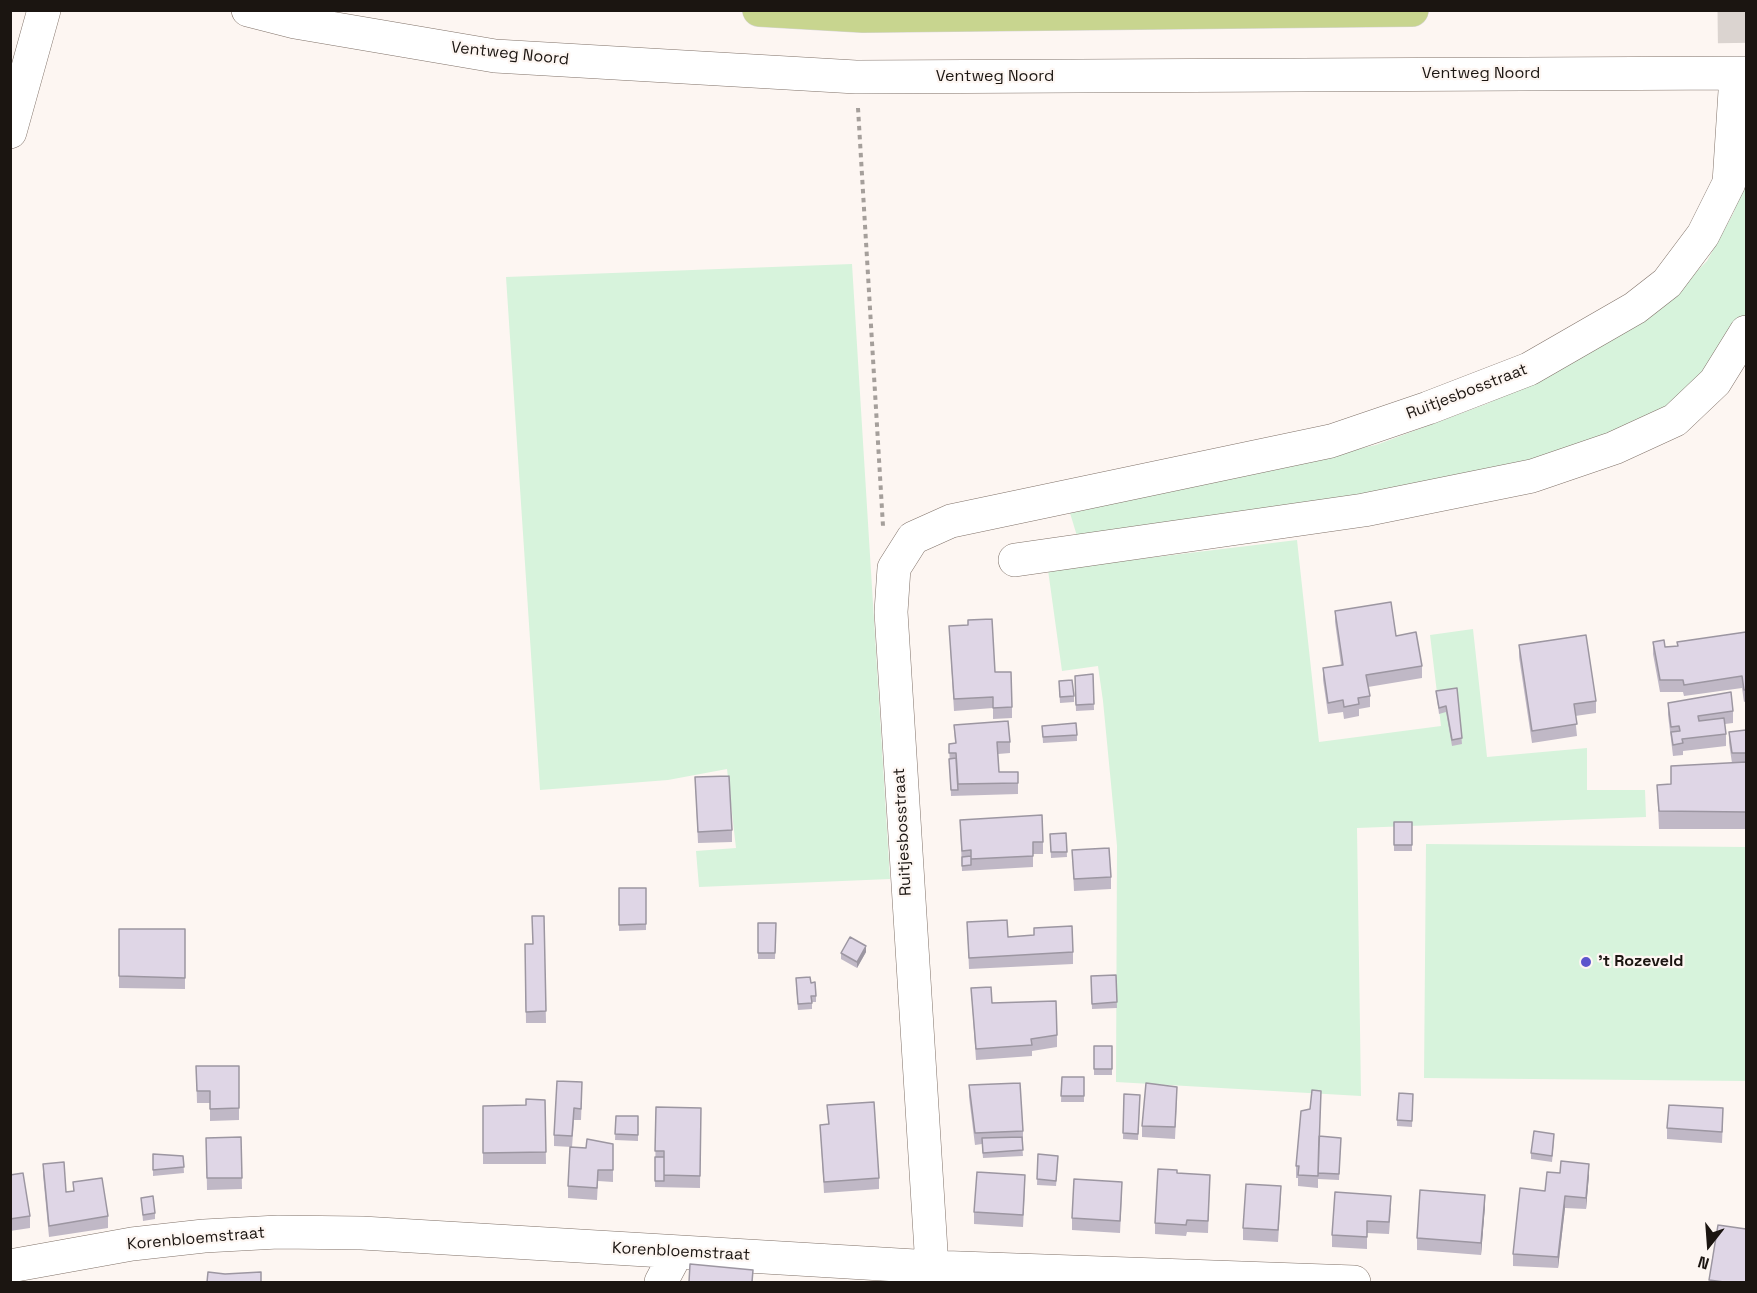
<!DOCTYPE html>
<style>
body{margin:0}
#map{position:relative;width:1757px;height:1293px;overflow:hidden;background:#fdf6f2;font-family:"Space Grotesk",sans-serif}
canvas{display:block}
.frame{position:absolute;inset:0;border:12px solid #1b1511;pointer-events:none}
.north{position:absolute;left:1679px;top:1215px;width:60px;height:60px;-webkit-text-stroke:4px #fdf6f2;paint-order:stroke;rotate:197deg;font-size:16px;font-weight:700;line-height:24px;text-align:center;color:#1b1511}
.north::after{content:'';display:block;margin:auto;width:21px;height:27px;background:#1b1511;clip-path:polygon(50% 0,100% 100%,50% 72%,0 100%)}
</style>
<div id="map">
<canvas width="1757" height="1293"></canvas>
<div class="frame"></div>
<div class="north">N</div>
</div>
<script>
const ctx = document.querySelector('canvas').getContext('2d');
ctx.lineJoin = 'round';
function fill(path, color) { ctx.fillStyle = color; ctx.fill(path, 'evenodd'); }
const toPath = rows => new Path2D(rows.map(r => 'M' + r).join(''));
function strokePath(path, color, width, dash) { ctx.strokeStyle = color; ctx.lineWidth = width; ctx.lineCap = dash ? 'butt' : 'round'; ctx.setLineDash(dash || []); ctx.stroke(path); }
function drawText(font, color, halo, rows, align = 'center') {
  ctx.font = font + ' "Space Grotesk",sans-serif'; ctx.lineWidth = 4.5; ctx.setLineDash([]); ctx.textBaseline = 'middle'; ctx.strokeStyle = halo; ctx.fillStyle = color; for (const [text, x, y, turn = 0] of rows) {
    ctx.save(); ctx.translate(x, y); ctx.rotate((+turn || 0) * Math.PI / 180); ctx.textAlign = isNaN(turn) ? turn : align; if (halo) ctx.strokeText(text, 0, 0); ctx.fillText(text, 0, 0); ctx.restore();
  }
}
fill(toPath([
 [1746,163,1746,314,1698,386,1648,424,1542,466,1325,505,1077,536,1070,513,1376,445,1489,403,1588,350,1669,299,1707,261,1734,212],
 [852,264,890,879,699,887,696,851,736,848,727,769,668,780,540,790,506,277],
 [1297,540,1319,742,1441,726,1430,635,1473,629,1487,757,1587,748,1587,790,1645,790,1646,817,1357,828,1361,1096,1116,1082,1117,846,1103,701,1098,666,1062,671,1048,570],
 [1426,844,1746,847,1746,1081,1424,1078]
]), '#d7f3dc');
strokePath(toPath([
 [1734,10,1735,91]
]), '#dbd4d0', 33, [33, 16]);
const minor = toPath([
 [248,10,295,22,495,56,856,77,1746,73],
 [10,132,44,10],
 [1015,560,1364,510,1532,476,1614,448,1675,420,1715,382,1746,332],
 [10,1266,132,1244,204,1236,278,1232,362,1233,932,1267,1354,1282],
 [932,1267,891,612,894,568,913,538,951,521,1331,441,1428,408,1529,369,1635,308,1667,283,1703,235,1729,183,1735,91],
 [661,1282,677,1252]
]);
const highway = toPath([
 [759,10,863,16,1412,10]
]);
strokePath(minor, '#807269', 34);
strokePath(highway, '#d6d5d4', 34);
strokePath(toPath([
 [858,108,883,526]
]), '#a59f9b', 4, [4.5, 4.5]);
strokePath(minor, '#fff', 33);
strokePath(highway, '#c8d58f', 33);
fill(toPath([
 [1335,611,1396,636,1422,666,1422,678,1368,687,1370,696,1370,707,1359,709,1359,716,1344,719,1343,712,1328,714,1323,680,1323,668,1341,665,1335,622],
 [949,626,995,672,1012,707,1012,718,993,719,993,708,954,711],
 [1746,632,1746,701,1744,702,1742,688,1684,696,1683,692,1660,692,1653,654,1653,642,1665,647,1677,646],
 [1519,645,1596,701,1596,713,1575,716,1577,736,1532,743,1519,657],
 [1093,674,1094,710,1076,711,1075,676],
 [1059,687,1074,696,1074,702,1060,703],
 [1457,688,1462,744,1452,746,1446,712,1439,714,1436,691],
 [1668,703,1733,711,1733,723,1725,724,1726,734,1726,746,1683,751,1683,755,1673,756,1668,715],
 [954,725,1010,742,1010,753,998,754,999,772,1018,772,1018,794,951,796,949,744,955,743],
 [1042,726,1077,735,1077,741,1043,743],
 [1746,730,1746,829,1659,829,1657,785,1671,784,1671,766,1732,763,1729,743,1729,732],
 [695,777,732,830,732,842,698,843],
 [960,820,1043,842,1043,854,1033,854,1033,867,962,871],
 [1394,822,1412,822,1412,851,1394,851],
 [1066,833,1067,857,1051,858,1050,834],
 [1072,850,1111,877,1111,889,1074,891],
 [619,888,646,888,646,930,619,931],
 [544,916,546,1023,526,1023,525,944,533,944],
 [967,922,1008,937,1073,952,1073,964,969,969],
 [758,923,776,923,775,959,758,959],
 [119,929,185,929,185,989,119,988],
 [866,952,857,968,841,959,841,953],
 [1116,975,1117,1008,1092,1009,1091,976],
 [811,983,816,996,816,1002,812,1002,812,1009,798,1010,796,984],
 [971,988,992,1003,1057,1035,1057,1047,1032,1051,1032,1056,976,1060],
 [1094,1046,1112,1046,1112,1075,1094,1075],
 [196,1066,239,1066,239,1120,210,1121,210,1103,197,1103],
 [1062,1077,1084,1077,1084,1102,1061,1102],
 [969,1085,1023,1131,1023,1142,1022,1142,1023,1156,983,1158,982,1144,975,1145,969,1097],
 [582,1094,581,1120,574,1120,572,1147,554,1146,554,1135],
 [1124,1094,1140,1095,1138,1140,1123,1139],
 [1413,1094,1412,1127,1397,1126,1397,1120],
 [1177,1098,1175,1139,1142,1137,1142,1126],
 [545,1100,546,1164,483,1164,483,1106,526,1105],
 [827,1105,879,1178,879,1189,824,1193,820,1125,828,1124],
 [656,1107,701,1108,700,1188,655,1187],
 [616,1116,638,1116,638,1141,615,1140],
 [1723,1120,1722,1143,1667,1139,1667,1128],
 [1320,1136,1341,1138,1339,1180,1318,1179,1318,1178,1318,1188,1298,1186,1298,1178,1296,1178,1296,1166],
 [241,1137,242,1189,207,1190,206,1138],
 [1554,1140,1552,1162,1531,1159,1531,1153],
 [613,1144,613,1182,598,1181,597,1200,568,1198,568,1186,586,1148],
 [153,1154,183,1156,184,1173,153,1176],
 [1038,1154,1058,1162,1056,1186,1037,1185],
 [43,1164,66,1192,73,1191,73,1182,108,1216,108,1228,49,1237,43,1175],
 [1177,1173,1210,1175,1208,1233,1187,1232,1186,1236,1155,1234,1155,1223],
 [10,1175,30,1216,30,1228,10,1231],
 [1589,1175,1586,1209,1565,1208,1558,1268,1513,1266,1513,1254,1545,1191],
 [1025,1187,1023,1227,974,1224,974,1212],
 [1122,1194,1120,1233,1072,1230,1072,1218],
 [1281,1197,1278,1242,1243,1240,1243,1228],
 [141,1198,155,1213,155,1219,143,1221],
 [1485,1206,1481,1255,1417,1250,1417,1238],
 [1391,1208,1389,1234,1367,1233,1367,1249,1332,1247,1332,1235]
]), '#c0b8c6');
fill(toPath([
 [866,946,866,952,857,968,857,962],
 [1589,1164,1589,1175,1586,1209,1586,1198],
 [1485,1195,1485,1206,1481,1255,1481,1243],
 [1565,1196,1565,1208,1558,1268,1558,1257]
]), '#9c96a1');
const building = toPath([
 [1391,602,1396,636,1416,632,1422,666,1366,675,1370,696,1358,698,1359,704,1344,707,1343,700,1328,703,1323,668,1343,665,1335,611,1391,602],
 [992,619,995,672,1011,672,1012,707,993,708,993,697,954,699,949,626,968,625,968,620,992,619],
 [1746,632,1746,690,1744,690,1742,676,1684,685,1683,680,1660,680,1653,642,1664,640,1665,647,1678,646,1677,642,1746,632],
 [1586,635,1596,701,1574,704,1577,724,1532,731,1519,645,1586,635],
 [1093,674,1094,704,1076,705,1075,676,1093,674],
 [1072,680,1074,696,1060,697,1059,681,1072,680],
 [1457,688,1462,738,1452,740,1446,706,1439,708,1436,691,1457,688],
 [1731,692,1733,711,1698,716,1699,721,1724,718,1726,734,1682,739,1683,743,1673,745,1671,732,1680,731,1679,726,1671,727,1668,703,1731,692],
 [1008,721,1010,742,997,742,999,772,1018,772,1018,783,958,784,956,753,949,753,949,744,956,743,954,725,1008,721],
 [1076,723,1077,735,1043,737,1042,726,1076,723],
 [1746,730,1746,753,1732,753,1729,732,1746,730],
 [956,758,958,790,951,790,949,759,956,758],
 [1746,762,1746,812,1659,811,1657,785,1671,784,1671,766,1746,762],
 [729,776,732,830,698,832,695,777,729,776],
 [1042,815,1043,842,1033,842,1033,856,971,859,971,850,962,851,960,820,1042,815],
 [1394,822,1412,822,1412,845,1394,845,1394,822],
 [1066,833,1067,852,1051,852,1050,834,1066,833],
 [1109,848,1111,877,1074,879,1072,850,1109,848],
 [971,856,971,865,962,866,962,857,971,856],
 [619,888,646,888,646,924,619,925,619,888],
 [532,916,544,916,546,1011,526,1012,525,944,533,944,532,916],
 [1007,920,1008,937,1034,935,1034,928,1072,926,1073,952,969,958,967,922,1007,920],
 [758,923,776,923,775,953,758,953,758,923],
 [119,929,185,929,185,978,119,976,119,929],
 [850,937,866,946,857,962,841,953,850,937],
 [1116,975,1117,1002,1092,1004,1091,976,1116,975],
 [810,977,811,983,815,982,816,996,811,996,812,1003,798,1004,796,978,810,977],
 [991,987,992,1003,1056,1001,1057,1035,1031,1039,1032,1045,976,1049,971,988,991,987],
 [1094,1046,1112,1046,1112,1069,1094,1069,1094,1046],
 [196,1066,239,1066,239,1108,210,1109,210,1091,197,1091,196,1066],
 [1062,1077,1084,1077,1084,1096,1061,1096,1062,1077],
 [557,1081,582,1082,581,1109,574,1108,572,1136,554,1135,557,1081],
 [1020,1083,1023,1131,975,1133,969,1085,1020,1083],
 [1146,1083,1177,1087,1175,1127,1142,1126,1146,1083],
 [1312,1090,1321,1091,1318,1176,1298,1175,1299,1166,1296,1166,1301,1111,1310,1109,1312,1090],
 [1399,1093,1413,1094,1412,1121,1397,1120,1399,1093],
 [1124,1094,1140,1095,1138,1134,1123,1133,1124,1094],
 [526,1099,545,1100,546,1152,483,1153,483,1106,526,1105,526,1099],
 [874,1102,879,1178,824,1182,820,1125,829,1124,827,1105,874,1102],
 [1669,1105,1723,1108,1722,1132,1667,1128,1669,1105],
 [656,1107,701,1108,700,1176,664,1175,664,1151,655,1151,656,1107],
 [616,1116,638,1116,638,1135,615,1134,616,1116],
 [1534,1131,1554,1134,1552,1156,1531,1153,1534,1131],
 [1319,1136,1341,1138,1339,1174,1318,1173,1319,1136],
 [241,1137,242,1178,207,1178,206,1138,241,1137],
 [1022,1137,1023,1150,983,1153,982,1138,1022,1137],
 [587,1139,613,1144,613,1170,598,1170,597,1188,568,1186,570,1147,586,1148,587,1139],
 [153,1154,183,1156,184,1167,153,1170,153,1154],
 [1038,1154,1058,1156,1056,1181,1037,1179,1038,1154],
 [655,1157,664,1157,664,1181,655,1181,655,1157],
 [1561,1161,1589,1164,1586,1198,1565,1196,1558,1257,1513,1254,1520,1188,1545,1191,1547,1172,1560,1173,1561,1161],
 [64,1162,66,1192,74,1191,73,1182,102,1178,108,1216,49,1226,43,1164,64,1162],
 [1158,1169,1177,1170,1177,1173,1210,1175,1208,1221,1187,1220,1186,1225,1155,1223,1158,1169],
 [977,1172,1025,1175,1023,1215,974,1212,977,1172],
 [23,1173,30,1216,10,1219,10,1175,23,1173],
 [1074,1179,1122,1182,1120,1221,1072,1218,1074,1179],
 [1246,1184,1281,1186,1278,1230,1243,1228,1246,1184],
 [1420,1190,1485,1195,1481,1243,1417,1238,1420,1190],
 [1335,1192,1391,1196,1389,1222,1367,1221,1367,1237,1332,1235,1335,1192],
 [153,1196,155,1213,143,1215,141,1198,153,1196],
 [1718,1225,1746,1229,1746,1282,1724,1282,1709,1280,1718,1225],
 [690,1264,753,1270,752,1282,689,1282,690,1264],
 [208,1272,225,1274,261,1272,261,1282,207,1282,208,1272]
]);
fill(building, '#dfd6e6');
strokePath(building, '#9c96a1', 1.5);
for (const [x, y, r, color] of [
 [1586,962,6,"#5c54cc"]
]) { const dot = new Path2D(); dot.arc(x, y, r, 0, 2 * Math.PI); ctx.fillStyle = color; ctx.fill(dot); strokePath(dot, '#fdf6f2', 2); }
drawText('16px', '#1b1511', '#fdf6f2', [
 ["Ventweg Noord",510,54,6],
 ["Ventweg Noord",1481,74],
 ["Ventweg Noord",995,77],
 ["Ruitjesbosstraat",1467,392,-21],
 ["Ruitjesbosstraat",903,832,-93],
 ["Korenbloemstraat",196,1239,-5],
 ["Korenbloemstraat",681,1252,3]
]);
drawText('bold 16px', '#1b1511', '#fdf6f2', [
 ["'t Rozeveld",1598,962]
], 'left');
</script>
